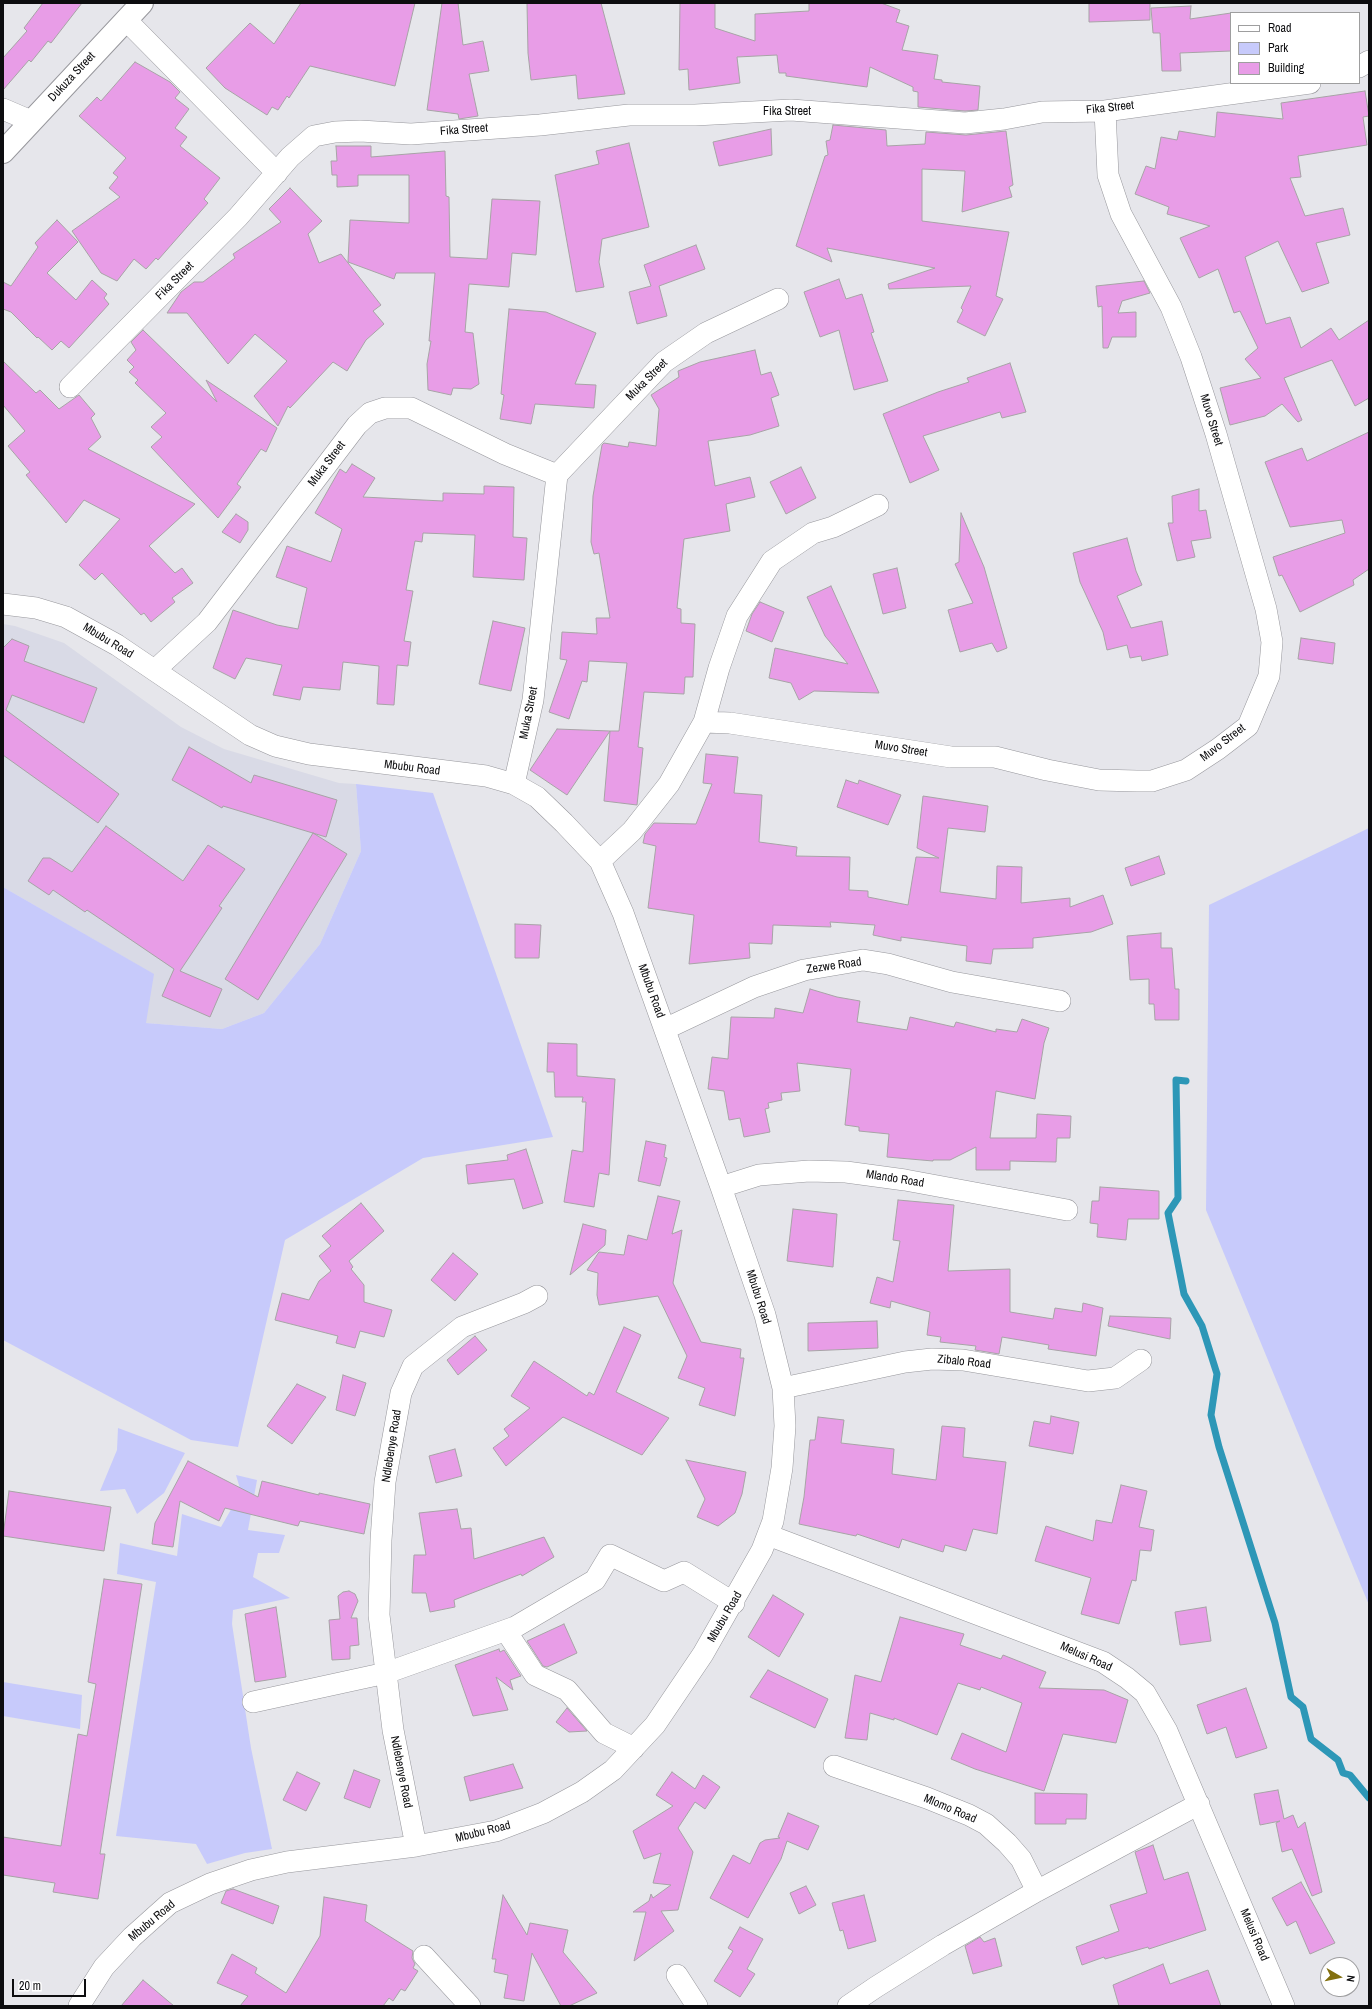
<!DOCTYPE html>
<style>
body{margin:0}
#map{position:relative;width:1372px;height:2009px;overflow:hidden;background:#e6e6eb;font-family:"Archivo Narrow",sans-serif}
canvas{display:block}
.frame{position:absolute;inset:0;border:4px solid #0d0d0f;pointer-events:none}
.legend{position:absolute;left:1230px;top:12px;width:130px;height:72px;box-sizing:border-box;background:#fff;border:1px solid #9e9e9f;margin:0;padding:5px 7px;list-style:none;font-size:12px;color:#0d0d0f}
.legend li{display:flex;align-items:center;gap:8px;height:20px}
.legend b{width:20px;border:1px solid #9e9e9f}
.north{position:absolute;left:1320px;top:1957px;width:40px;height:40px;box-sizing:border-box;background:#fff;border:1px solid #9e9e9f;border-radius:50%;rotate:99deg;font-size:11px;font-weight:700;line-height:16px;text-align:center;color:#0d0d0f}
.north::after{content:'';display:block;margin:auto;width:14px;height:18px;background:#83700f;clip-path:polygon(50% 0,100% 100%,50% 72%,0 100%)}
.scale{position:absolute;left:12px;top:1979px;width:74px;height:18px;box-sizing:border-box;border:2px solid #0d0d0f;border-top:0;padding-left:5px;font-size:12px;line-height:14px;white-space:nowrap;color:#0d0d0f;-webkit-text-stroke:3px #fff;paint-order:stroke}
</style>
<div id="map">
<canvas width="1372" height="2009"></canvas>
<div class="frame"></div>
<ul class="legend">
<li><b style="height:5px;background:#fff"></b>Road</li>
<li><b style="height:11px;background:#c7cafb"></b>Park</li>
<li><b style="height:11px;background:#e89de7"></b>Building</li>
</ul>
<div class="north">N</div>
<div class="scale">20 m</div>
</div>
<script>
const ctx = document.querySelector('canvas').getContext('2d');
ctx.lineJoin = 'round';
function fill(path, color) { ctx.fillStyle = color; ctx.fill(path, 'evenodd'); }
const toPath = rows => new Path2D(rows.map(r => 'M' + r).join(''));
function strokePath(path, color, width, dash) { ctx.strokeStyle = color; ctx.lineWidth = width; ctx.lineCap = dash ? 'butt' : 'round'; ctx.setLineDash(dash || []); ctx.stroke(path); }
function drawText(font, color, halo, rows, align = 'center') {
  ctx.font = font + ' "Archivo Narrow",sans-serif'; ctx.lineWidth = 3.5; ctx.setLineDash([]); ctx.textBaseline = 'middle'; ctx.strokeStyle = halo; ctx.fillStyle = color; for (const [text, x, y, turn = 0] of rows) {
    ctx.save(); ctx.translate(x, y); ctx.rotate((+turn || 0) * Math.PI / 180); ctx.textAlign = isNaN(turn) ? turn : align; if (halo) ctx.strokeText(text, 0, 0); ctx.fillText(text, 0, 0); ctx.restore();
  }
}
fill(toPath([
 [3,624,15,626,64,643,181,727,224,749,339,783,356,784,361,851,320,944,264,1013,222,1029,145,1023,153,974,3,887]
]), '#d9dae6');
fill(toPath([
 [356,784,433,793,553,1137,423,1158,285,1240,238,1447,191,1440,3,1340,3,887,154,974,146,1023,222,1029,264,1013,320,944,361,851],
 [1369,828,1369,1605,1206,1210,1209,905],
 [118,1428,185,1453,164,1493,137,1514,125,1489,100,1491,117,1450],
 [236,1475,257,1480,248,1530,285,1535,279,1553,258,1553,253,1577,290,1598,233,1610,232,1624,251,1748,272,1849,245,1853,207,1864,196,1844,116,1836,156,1582,117,1574,120,1543,177,1556,182,1514,221,1527,241,1492],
 [3,1682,82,1695,80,1729,3,1716]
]), '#c7cafb');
strokePath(toPath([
 [1186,1081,1176,1080,1178,1198,1168,1213,1184,1294,1202,1326,1217,1374,1211,1415,1219,1447,1275,1623,1291,1697,1303,1707,1311,1739,1338,1760,1343,1773,1350,1775,1369,1798]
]), '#2d97b7', 7);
const building = toPath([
 [43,3,82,3,51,43,48,41,31,62,29,60,3,90,3,58,27,31,24,28,43,3],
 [301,3,415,3,395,86,310,66,289,98,287,96,278,110,272,107,267,115,225,88,206,68,250,23,274,44,301,3],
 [442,3,458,3,463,45,483,41,489,71,469,74,478,116,459,119,458,114,427,110,442,3],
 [527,3,601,3,625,94,578,99,576,75,531,80,528,53,527,3],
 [680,3,715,3,715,28,755,41,755,14,809,11,809,3,881,3,900,10,896,22,909,26,902,50,938,55,934,79,942,80,942,82,980,86,978,110,965,111,918,107,918,92,913,91,913,87,870,67,867,87,786,76,786,73,779,73,777,55,737,57,740,83,689,90,688,69,679,70,680,3],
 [1089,3,1150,3,1150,20,1089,22,1089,3],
 [1191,6,1190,19,1231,13,1231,51,1180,53,1181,71,1162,71,1160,33,1153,33,1151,8,1191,6],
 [135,62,170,82,180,92,175,98,189,109,175,128,187,137,180,146,220,178,204,199,208,203,158,260,156,258,146,269,134,259,117,281,101,273,72,231,120,197,109,188,118,177,113,173,126,158,79,116,97,97,101,101,135,62],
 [1365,91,1369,116,1363,117,1367,145,1298,156,1301,177,1290,178,1305,216,1343,208,1350,235,1316,243,1329,283,1302,292,1278,241,1245,257,1266,324,1290,317,1301,348,1331,328,1339,340,1369,320,1369,398,1355,406,1332,360,1284,378,1302,420,1298,422,1282,404,1265,416,1230,425,1220,388,1261,378,1245,359,1258,348,1240,311,1234,313,1218,269,1199,278,1180,238,1210,226,1167,214,1169,207,1135,194,1146,166,1155,169,1161,137,1177,140,1179,131,1215,137,1217,112,1283,119,1281,103,1365,91],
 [833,125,886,130,887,146,925,144,926,132,966,135,1006,131,1013,185,1009,187,1012,197,962,212,965,171,922,169,922,221,1009,232,996,296,1003,299,985,336,957,322,963,310,961,308,971,286,889,289,888,284,935,268,827,248,832,262,796,246,825,156,828,155,826,141,830,140,833,125],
 [771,129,772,155,719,166,713,142,771,129],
 [629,143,649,227,602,239,599,262,604,287,576,292,555,175,599,164,596,151,629,143],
 [336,146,371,146,371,157,445,151,446,196,449,197,450,257,487,259,492,199,540,201,536,255,512,253,509,287,469,284,465,332,473,333,479,384,471,389,453,388,451,395,428,390,427,364,431,341,429,341,435,273,396,273,394,279,348,262,350,220,409,223,409,175,358,175,358,186,337,187,337,175,332,175,331,161,337,161,336,146],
 [290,188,322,221,308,234,319,263,341,254,381,305,373,311,384,324,366,340,347,371,333,362,290,408,288,406,278,426,254,396,287,361,255,334,228,364,187,313,167,313,181,292,194,282,203,282,235,258,233,254,281,222,269,209,290,188],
 [57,220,78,242,47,273,76,300,92,280,107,294,104,298,109,304,69,348,61,341,52,350,38,337,37,338,11,312,3,309,3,282,11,286,38,247,35,243,57,220],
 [696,245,705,269,659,286,667,316,637,324,629,292,651,286,644,265,696,245],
 [839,279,846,299,862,294,874,332,871,333,888,381,854,390,839,330,820,337,804,292,839,279],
 [1144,281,1150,293,1122,301,1118,313,1136,312,1136,337,1112,337,1108,348,1103,348,1102,306,1098,307,1096,286,1144,281],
 [509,309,546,312,596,333,575,384,596,385,594,408,535,404,531,424,500,419,504,395,501,394,509,309],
 [143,330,217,402,206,380,277,428,266,452,261,449,237,484,241,487,218,518,151,447,162,437,151,427,166,413,135,383,138,380,129,372,134,367,127,360,136,350,131,342,143,330],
 [755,350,761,375,771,372,779,395,771,398,779,426,750,435,708,441,715,486,750,477,755,497,726,504,730,531,684,539,677,608,681,609,681,623,695,624,693,677,685,677,684,694,644,692,638,747,643,748,637,805,604,801,610,731,619,731,627,663,589,661,587,682,582,681,569,719,549,712,567,660,560,659,562,632,597,634,596,618,610,618,599,553,594,554,591,542,593,496,602,445,604,443,628,447,629,442,656,446,659,409,651,395,679,377,678,371,700,362,755,350],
 [3,361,36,393,40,390,59,409,79,395,95,414,91,418,101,437,88,449,195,504,149,546,175,573,182,568,193,583,172,598,175,602,151,622,144,613,141,615,102,573,95,580,79,565,120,519,84,500,66,523,26,475,30,472,8,446,25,431,3,405,3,361],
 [1010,363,1026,412,1002,418,1000,412,923,436,939,470,910,483,883,414,938,392,969,382,967,378,1010,363],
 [1369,432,1369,569,1353,580,1354,585,1300,612,1282,575,1279,576,1273,557,1345,533,1342,520,1290,527,1265,462,1302,448,1307,461,1369,432],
 [352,464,375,478,363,497,443,501,443,493,484,494,484,486,514,487,513,537,527,538,524,580,473,577,475,535,423,533,422,542,415,541,406,590,413,591,404,641,411,642,408,666,397,665,394,705,377,704,379,666,343,662,340,690,303,687,300,700,273,695,282,665,246,658,235,679,213,668,233,610,277,625,298,629,307,588,276,577,287,546,331,562,342,529,315,513,340,469,346,473,352,464],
 [801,467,816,498,786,514,770,482,801,467],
 [1199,489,1199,511,1206,510,1211,538,1191,541,1195,557,1177,561,1168,523,1173,523,1172,496,1199,489],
 [961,513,984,567,1007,648,997,652,992,643,960,652,948,610,973,603,955,564,959,562,961,513],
 [236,514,248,522,248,530,240,543,222,532,236,514],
 [1127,538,1136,571,1142,585,1117,596,1131,628,1162,621,1168,655,1142,661,1141,656,1130,658,1127,645,1107,650,1103,632,1080,582,1073,553,1127,538],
 [897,568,906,608,883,614,873,574,897,568],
 [831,586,879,693,814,691,799,700,791,683,769,678,775,648,848,664,825,636,807,597,831,586],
 [760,602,784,612,772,642,746,631,752,614,760,602],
 [493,621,525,628,511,691,479,684,493,621],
 [1301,638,1335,643,1333,664,1298,659,1301,638],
 [12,639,29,646,24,661,97,688,84,723,12,695,6,710,119,794,98,823,3,755,3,648,12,639],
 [557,729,610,731,567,795,530,770,557,729],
 [189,747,251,783,254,775,337,800,326,837,223,806,222,808,172,780,189,747],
 [706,754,738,757,734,793,762,795,759,842,797,847,796,856,850,857,849,890,868,891,868,897,908,905,916,857,939,858,917,848,923,796,988,806,985,832,948,828,940,892,996,899,997,866,1022,867,1021,903,1070,898,1070,907,1103,895,1113,924,1091,932,1033,938,1033,948,993,949,991,964,966,961,967,946,901,937,901,941,873,935,875,925,830,922,831,927,773,925,772,944,749,943,750,958,689,964,694,915,648,908,656,846,643,843,645,834,654,823,696,824,712,784,703,783,706,754],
 [846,780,858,784,859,780,901,795,888,825,837,807,846,780],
 [106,826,183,881,208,845,245,869,219,906,222,908,180,971,222,989,210,1017,162,996,174,969,87,910,85,912,53,890,49,895,28,881,43,858,50,858,72,872,106,826],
 [313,833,347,854,258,1000,225,979,313,833],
 [1159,856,1165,874,1131,886,1125,868,1159,856],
 [515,924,541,925,539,958,515,958,515,924],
 [1161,933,1161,948,1172,948,1175,989,1179,989,1179,1020,1155,1020,1154,1004,1149,1004,1149,979,1130,980,1127,936,1161,933],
 [810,989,837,997,860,1001,857,1022,907,1030,910,1017,954,1027,956,1022,996,1032,996,1029,1017,1032,1022,1019,1049,1028,1044,1043,1035,1099,996,1091,990,1138,1036,1138,1037,1114,1071,1116,1070,1138,1057,1138,1056,1162,1010,1161,1010,1170,976,1170,976,1147,950,1160,933,1160,933,1161,887,1157,889,1134,859,1131,859,1127,845,1125,851,1069,797,1063,800,1091,781,1093,782,1100,768,1103,769,1108,765,1109,770,1132,744,1137,740,1118,729,1120,724,1091,708,1089,712,1057,728,1059,731,1017,774,1018,775,1008,803,1013,810,989],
 [548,1043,577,1044,577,1076,615,1079,609,1175,599,1173,594,1207,564,1202,572,1150,583,1152,586,1102,582,1102,583,1097,555,1097,554,1072,547,1072,548,1043],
 [646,1141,666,1145,664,1157,667,1158,660,1186,638,1181,646,1141],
 [526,1149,543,1203,523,1209,514,1179,468,1184,466,1165,508,1160,507,1155,526,1149],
 [1100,1187,1159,1191,1159,1219,1128,1219,1126,1240,1097,1237,1098,1224,1090,1223,1092,1201,1099,1201,1100,1187],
 [658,1196,680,1201,672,1234,682,1230,673,1283,701,1342,741,1349,740,1358,744,1358,735,1416,699,1405,705,1388,678,1378,687,1356,658,1296,599,1305,597,1295,598,1273,587,1270,599,1252,624,1255,628,1235,647,1240,658,1196],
 [898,1200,954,1205,948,1271,1010,1269,1010,1312,1053,1319,1055,1308,1082,1312,1083,1303,1103,1308,1096,1356,1048,1349,1049,1345,1002,1337,999,1354,975,1350,976,1346,940,1342,941,1337,927,1335,930,1312,891,1301,890,1308,870,1303,877,1277,893,1282,900,1241,893,1240,898,1200],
 [361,1203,384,1231,349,1261,353,1267,351,1269,364,1285,364,1302,392,1310,384,1337,360,1331,355,1348,336,1343,338,1336,275,1320,282,1293,309,1300,319,1281,331,1271,319,1256,331,1246,322,1236,361,1203],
 [793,1209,837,1214,833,1267,787,1261,793,1209],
 [583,1224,606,1230,605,1245,570,1275,583,1224],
 [453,1253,478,1274,455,1301,431,1280,453,1253],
 [1110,1316,1171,1318,1170,1339,1108,1326,1110,1316],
 [877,1321,878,1348,808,1351,808,1323,877,1321],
 [624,1327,641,1335,616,1392,669,1418,642,1455,563,1417,506,1466,493,1448,509,1436,504,1429,530,1408,511,1396,534,1361,587,1396,589,1392,594,1395,624,1327],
 [475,1336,487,1350,458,1375,447,1360,475,1336],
 [343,1375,366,1383,355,1416,336,1410,343,1375],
 [297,1384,326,1397,292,1444,267,1426,297,1384],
 [1051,1416,1079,1422,1073,1454,1029,1446,1034,1421,1050,1424,1051,1416],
 [818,1417,844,1420,841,1443,894,1449,892,1474,936,1480,942,1426,965,1428,963,1457,1006,1462,997,1534,973,1529,966,1551,945,1545,943,1552,902,1539,899,1548,857,1534,856,1536,799,1524,804,1497,810,1440,815,1440,818,1417],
 [455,1449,462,1476,436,1483,429,1456,455,1449],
 [686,1460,746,1472,742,1494,735,1513,718,1526,697,1517,705,1499,686,1460],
 [188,1461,258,1497,262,1481,319,1495,319,1493,370,1504,364,1534,300,1521,298,1526,225,1508,219,1521,180,1501,173,1547,152,1544,155,1523,188,1461],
 [1121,1485,1147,1491,1139,1527,1154,1530,1151,1551,1140,1550,1136,1581,1132,1580,1119,1624,1081,1614,1091,1578,1035,1561,1046,1526,1093,1541,1096,1520,1112,1523,1121,1485],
 [9,1491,111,1507,104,1551,3,1536,9,1491],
 [457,1509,461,1529,471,1528,474,1559,544,1537,554,1557,522,1576,521,1574,454,1600,455,1607,430,1612,426,1593,412,1593,414,1555,426,1555,419,1513,457,1509],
 [104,1579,142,1584,100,1854,105,1854,98,1899,53,1892,55,1883,3,1875,3,1837,61,1846,78,1734,87,1736,96,1684,88,1682,104,1579],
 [349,1591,355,1594,358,1601,351,1618,357,1618,359,1645,350,1646,350,1659,332,1660,329,1620,340,1619,338,1596,343,1592,349,1591],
 [773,1595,804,1614,779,1657,748,1637,773,1595],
 [276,1607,286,1677,255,1682,245,1614,276,1607],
 [1206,1607,1211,1641,1180,1645,1175,1612,1206,1607],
 [900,1617,964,1634,960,1645,1001,1659,1003,1655,1046,1672,1039,1688,1104,1690,1128,1700,1116,1743,1063,1734,1044,1791,975,1769,951,1759,962,1733,1006,1752,1022,1703,981,1687,980,1690,958,1683,937,1735,894,1718,894,1720,870,1713,867,1740,845,1738,855,1675,881,1682,900,1617],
 [564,1624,577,1653,547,1667,543,1666,527,1641,564,1624],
 [499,1649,500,1652,504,1650,521,1676,510,1680,513,1690,496,1677,508,1710,473,1716,455,1665,499,1649],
 [768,1670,828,1699,815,1728,750,1697,768,1670],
 [1246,1688,1267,1748,1236,1758,1226,1727,1207,1734,1197,1705,1246,1688],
 [567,1708,587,1731,569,1732,556,1722,567,1708],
 [513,1764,523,1788,470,1801,464,1777,513,1764],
 [354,1770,380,1780,370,1808,344,1798,354,1770],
 [297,1772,320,1783,306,1811,283,1800,297,1772],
 [672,1772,695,1789,703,1775,720,1787,705,1809,695,1802,678,1828,693,1852,678,1910,661,1911,674,1931,634,1961,646,1912,633,1912,649,1901,651,1894,653,1898,671,1885,653,1883,661,1853,644,1859,633,1831,673,1806,656,1795,672,1772],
 [1278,1790,1284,1819,1293,1815,1298,1828,1305,1822,1322,1892,1312,1896,1292,1849,1282,1852,1276,1823,1280,1821,1260,1825,1254,1794,1278,1790],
 [1035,1793,1087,1794,1086,1819,1066,1819,1066,1824,1035,1824,1035,1793],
 [788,1813,819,1826,808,1850,787,1841,781,1859,748,1918,710,1898,733,1855,750,1864,760,1843,765,1840,780,1838,778,1837,788,1813],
 [1153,1845,1164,1880,1188,1872,1206,1930,1149,1949,1148,1947,1105,1959,1104,1957,1082,1965,1076,1947,1119,1931,1110,1905,1147,1893,1135,1852,1153,1845],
 [1301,1882,1335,1943,1310,1954,1296,1921,1287,1926,1272,1898,1301,1882],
 [806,1886,816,1905,799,1914,790,1893,806,1886],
 [233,1889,279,1906,273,1924,221,1903,226,1891,233,1889],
 [503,1895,527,1935,530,1923,568,1930,563,1952,597,1993,569,2006,561,2006,532,1953,524,2001,504,1998,508,1975,494,1972,496,1959,492,1959,503,1895],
 [864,1895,876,1941,848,1949,843,1930,840,1931,832,1903,864,1895],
 [324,1897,367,1905,365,1921,413,1951,412,1958,415,1964,413,1968,418,1971,405,1991,401,1989,393,2001,389,1998,383,2006,240,2006,248,1996,217,1983,232,1954,257,1968,255,1973,286,1993,320,1936,324,1897],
 [740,1927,763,1939,747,1969,755,1974,740,1997,714,1981,733,1951,728,1948,740,1927],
 [980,1937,984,1942,995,1938,1002,1966,973,1974,965,1946,980,1937],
 [1163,1964,1170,1984,1208,1970,1221,2006,1119,2006,1113,1985,1163,1964],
 [143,1980,174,2006,121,2006,143,1980]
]);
fill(building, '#e89de7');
strokePath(building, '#a7a3a6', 1);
const minor = toPath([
 [126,20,277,173],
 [1359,67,1369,61],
 [3,109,31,121],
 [70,387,238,217,290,157,314,136,335,132,360,131,411,134,540,125,629,115,695,115,791,110,965,123,1004,119,1042,112,1105,111,1310,83],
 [557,475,664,362,706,333,778,299],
 [3,604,36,608,66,617,117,645,250,735,275,746,309,754,486,776,514,784,537,797,564,823,600,861,623,913,721,1187,765,1315,783,1388,785,1426,782,1468,773,1521,762,1550,703,1654,655,1725,613,1770,582,1792,543,1813,496,1831,416,1846,287,1862,251,1870,210,1884,170,1903,132,1937,104,1967,79,2006],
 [155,670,207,622,357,425,370,413,385,408,411,408,505,454,557,475,533,700,514,784],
 [704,722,730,723,951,757,995,757,1047,770,1099,780,1137,781,1152,781,1186,770,1218,749,1248,726,1269,676,1272,642,1266,609,1216,434,1191,357,1171,307,1121,214,1108,175,1105,111],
 [600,861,632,831,669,784,704,722,719,668,737,616,772,561,813,533,833,527,878,505],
 [665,1029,754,987,804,970,863,960,888,964,952,982,1060,1001],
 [721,1187,759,1175,809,1171,846,1172,905,1180,1067,1210],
 [783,1388,905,1362,932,1359,963,1360,1088,1381,1115,1378,1141,1360],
 [768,1535,1103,1662,1127,1678,1145,1693,1167,1731,1284,2006],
 [506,1631,535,1675,567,1690,604,1733,634,1748],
 [253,1702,386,1673,515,1627,595,1580,610,1555,664,1581,684,1572,734,1603],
 [834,1766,927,1798,969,1815,986,1824,1007,1843,1021,1859,1037,1891],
 [416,1846,393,1730,379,1615,381,1540,385,1482,401,1393,413,1366,462,1327,524,1303,537,1296],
 [424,1956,470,2006],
 [677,1975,697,2006],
 [848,2006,876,1987,943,1945,1037,1891,1199,1804]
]);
const secondary = toPath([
 [3,152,142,3]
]);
strokePath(minor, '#97979c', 22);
strokePath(secondary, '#97979c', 24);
strokePath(minor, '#fff', 21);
strokePath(secondary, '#fff', 22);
drawText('12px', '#0d0d0f', '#fff', [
 ["Dukuza Street",72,77,-47],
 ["Fika Street",1110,108,-6],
 ["Fika Street",787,112],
 ["Fika Street",464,130,-4],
 ["Fika Street",175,281,-45],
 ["Muka Street",647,380,-45],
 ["Muvo Street",1211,420,73],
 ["Muka Street",327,464,-53],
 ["Mbubu Road",108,641,31],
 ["Muka Street",529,713,-79],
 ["Muvo Street",1223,743,-38],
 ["Muvo Street",901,749,9],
 ["Mbubu Road",412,768,7],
 ["Zezwe Road",834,966,-8],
 ["Mbubu Road",651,991,70],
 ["Mlando Road",895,1179,9],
 ["Mbubu Road",758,1297,72],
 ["Zibalo Road",964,1362,6],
 ["Ndlebenye Road",392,1446,-81],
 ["Mbubu Road",725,1617,-60],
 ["Melusi Road",1086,1657,24],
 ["Ndlebenye Road",401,1772,79],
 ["Mlomo Road",950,1809,23],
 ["Mbubu Road",483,1832,-14],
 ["Mbubu Road",152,1921,-40],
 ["Melusi Road",1254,1935,67]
]);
</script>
